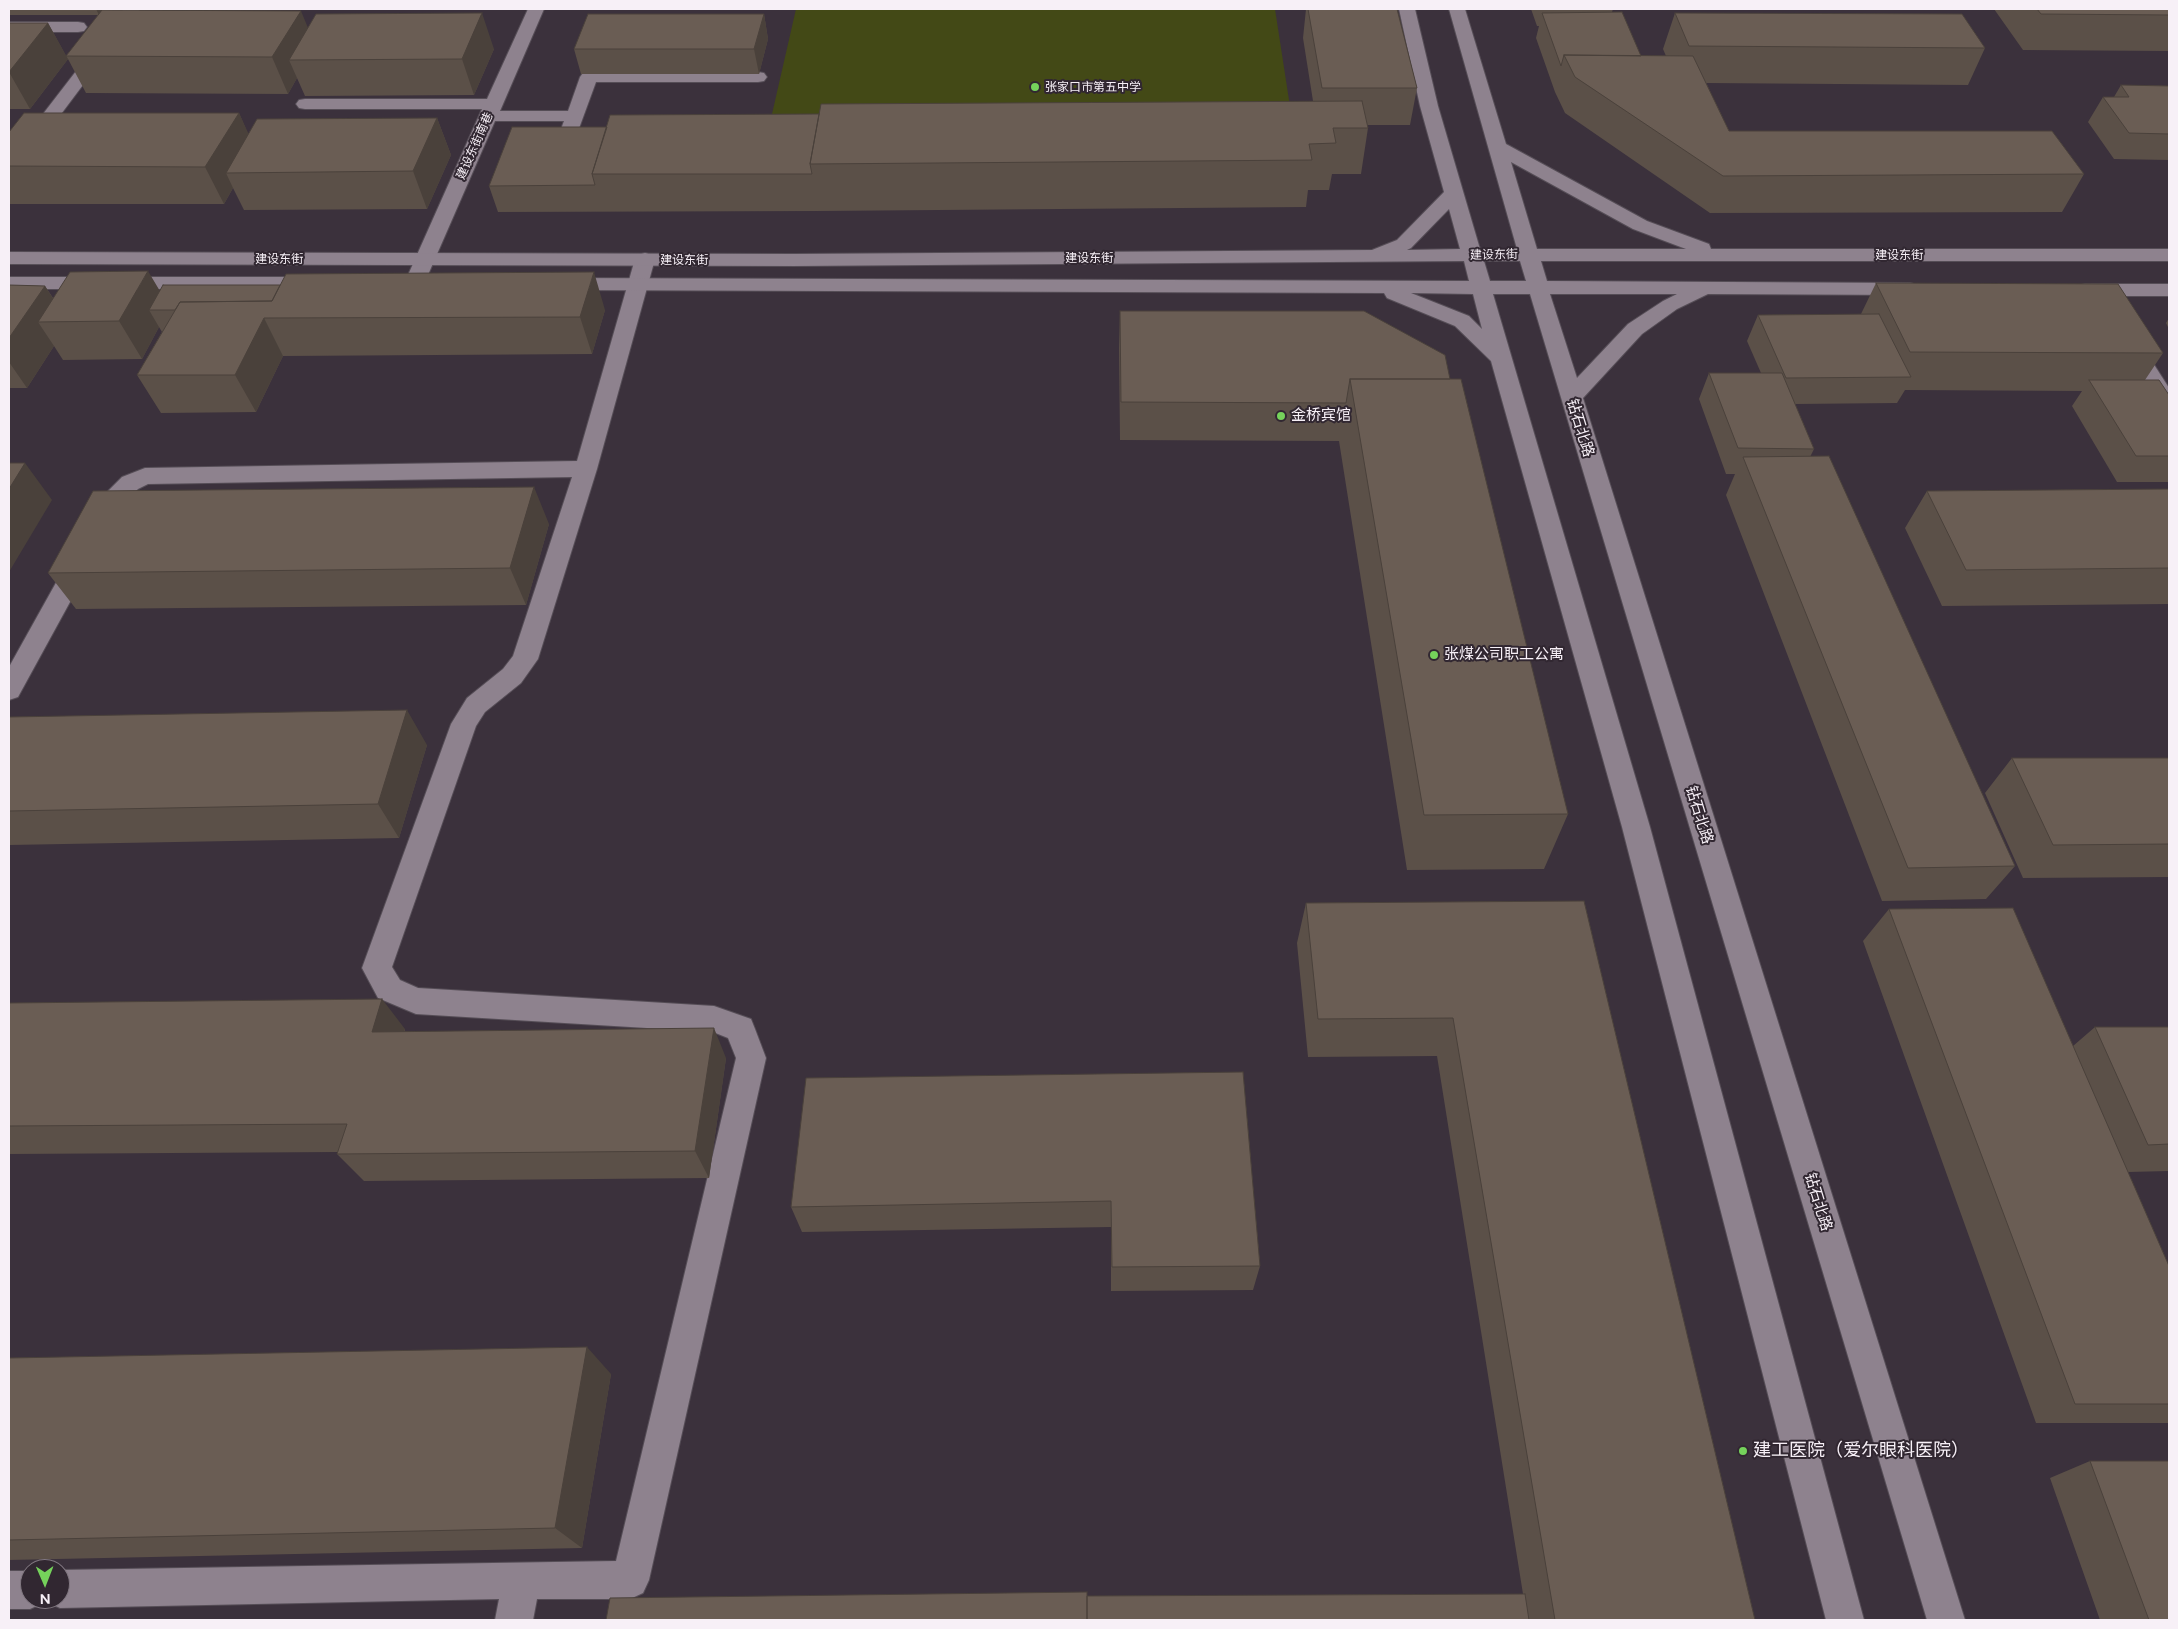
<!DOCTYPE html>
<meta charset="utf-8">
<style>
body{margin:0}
#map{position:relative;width:2178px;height:1629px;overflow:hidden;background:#3b313c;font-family:Figtree,sans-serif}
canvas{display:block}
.frame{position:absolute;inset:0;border:10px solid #f7f0f7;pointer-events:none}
.north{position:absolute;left:20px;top:1559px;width:50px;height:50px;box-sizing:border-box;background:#312731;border:1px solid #807780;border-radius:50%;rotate:179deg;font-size:14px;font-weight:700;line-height:20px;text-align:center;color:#f7f0f7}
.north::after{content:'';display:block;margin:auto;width:18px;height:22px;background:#75d25b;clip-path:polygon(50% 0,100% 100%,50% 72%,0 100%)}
</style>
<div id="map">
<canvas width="2178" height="1629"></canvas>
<div class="frame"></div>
<div class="north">N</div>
</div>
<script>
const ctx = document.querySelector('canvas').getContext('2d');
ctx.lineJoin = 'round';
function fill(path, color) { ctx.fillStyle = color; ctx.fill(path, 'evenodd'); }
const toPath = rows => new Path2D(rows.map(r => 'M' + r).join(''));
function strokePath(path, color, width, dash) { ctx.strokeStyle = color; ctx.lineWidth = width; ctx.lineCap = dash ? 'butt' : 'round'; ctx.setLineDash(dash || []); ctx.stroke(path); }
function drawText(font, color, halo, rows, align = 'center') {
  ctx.font = font + ' Figtree,"Noto Sans SC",sans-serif'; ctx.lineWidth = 4; ctx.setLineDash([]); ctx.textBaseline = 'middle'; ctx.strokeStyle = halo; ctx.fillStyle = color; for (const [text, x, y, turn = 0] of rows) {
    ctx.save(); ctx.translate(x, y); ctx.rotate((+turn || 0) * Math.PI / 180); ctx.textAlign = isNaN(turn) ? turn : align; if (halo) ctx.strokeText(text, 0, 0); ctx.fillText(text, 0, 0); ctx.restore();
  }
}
fill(toPath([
 [796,9,1275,9,1291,113,772,114]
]), '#434916');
const minor = toPath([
 [124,9,140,9,16,174,9,176,9,158,124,9],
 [528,9,544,9,500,111,568,111,580,77,583,73,589,72,758,72,764,73,767,77,764,81,758,82,596,82,574,142,586,144,588,148,586,152,579,154,563,154,556,152,554,148,564,121,495,121,424,284,421,288,414,290,407,288,404,284,482,109,305,109,299,108,296,104,299,100,305,99,487,99,528,9],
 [9,22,78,22,84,23,87,27,84,31,78,32,9,32,9,22],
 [645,253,652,255,655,259,597,469,538,659,521,683,485,712,476,726,392,967,400,980,418,988,714,1006,751,1019,755,1029,766,1058,649,1580,643,1593,630,1599,537,1599,533,1620,495,1620,499,1599,60,1608,47,1602,45,1599,60,1599,60,1570,616,1561,736,1058,728,1038,713,1032,416,1014,378,998,362,968,451,724,467,698,503,669,513,656,572,477,148,484,138,489,125,502,110,529,102,531,94,529,90,523,108,491,122,477,145,468,577,461,635,259,638,255,645,253],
 [81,551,90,554,93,560,18,697,9,700,9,667,72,554,81,551],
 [9,1571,30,1571,30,1599,45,1599,43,1603,30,1609,9,1609,9,1571]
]);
const tertiary = toPath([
 [2129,336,2137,338,2169,388,2169,411,2161,409,2118,343,2121,338,2129,336]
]);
const secondary = toPath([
 [1399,9,1415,9,1438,106,1480,249,1517,249,1449,9,1465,9,1506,144,1647,221,1709,244,1711,249,2169,249,2169,261,1541,261,1547,281,1910,283,1917,285,1920,289,1917,293,1910,295,1708,294,1677,309,1642,334,1583,398,1965,1620,1927,1620,1530,294,1493,294,1650,827,1864,1620,1826,1620,1622,827,1491,361,1455,326,1387,298,1384,293,560,290,553,288,550,284,553,280,560,278,1469,281,1464,261,794,266,9,264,9,252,794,254,1372,250,1397,240,1444,192,1420,106,1399,9],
 [1511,162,1633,229,1686,249,1537,249,1511,162],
 [1449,209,1460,249,1407,250,1411,248,1449,209],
 [1484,261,1520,261,1526,281,1490,281,1484,261],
 [1411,293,1473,294,1482,329,1469,316,1411,293],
 [1550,294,1677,294,1663,301,1628,324,1577,378,1550,294],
 [9,277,320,277,327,279,330,283,327,287,320,289,9,289,9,277],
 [2085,284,2169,284,2169,296,2085,296,2078,294,2075,290,2078,286,2085,284]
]);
strokePath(minor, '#554d56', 2);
strokePath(tertiary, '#554d56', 2);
strokePath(secondary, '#554d56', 2);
fill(minor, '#8e828e');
fill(tertiary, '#8e828e');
fill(secondary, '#8e828e');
fill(toPath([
 [9,9,104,9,103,10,308,28,494,49,474,95,305,96,297,78,288,94,86,93,68,59,30,109,9,109,9,23,48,23,66,56,99,15,9,15],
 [590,9,766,9,591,10],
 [1306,9,1397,9,1417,88,1410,125,1367,125,1368,128,1361,174,1332,174,1329,190,1308,190,1306,207,818,211,498,212,489,186,607,127,819,114,1313,101,1303,38],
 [1531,9,1613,9,1612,12,1641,56,1666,56,1663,49,1675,13,1985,48,1968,85,1706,83,1729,131,2084,174,2062,212,1710,213,1565,113,1555,92,1536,38,1539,26,1537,26],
 [1994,9,2169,9,2169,51,2023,50],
 [764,14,768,39,759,74,581,74,574,49],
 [2121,85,2169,86,2169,160,2114,159,2088,122,2103,97,2114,97],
 [239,113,248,134,437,118,451,155,427,209,244,210,233,188,224,204,9,204,9,132],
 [1876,283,2163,353,2145,380,2169,395,2169,482,2117,482,2072,406,2082,391,1905,390,1897,403,1795,404,1814,449,1810,457,2015,866,1986,899,1882,901,1726,495,1735,474,1726,474,1699,399,1709,373,1761,373,1747,341,1758,315,1861,314],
 [9,285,45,286,53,298,605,310,592,354,283,356,256,412,161,413,137,375,162,332,159,327,142,359,63,360,54,346,27,388,9,388],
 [1120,311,1450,379,1568,814,1544,869,1407,870,1339,441,1120,440,1119,348],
 [2169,318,2169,329,2166,323],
 [2169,489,2169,604,1942,606,1905,528,1927,491],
 [549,524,526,605,76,609,48,573],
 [9,717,427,745,399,838,9,845],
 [2012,758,2169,758,2169,877,2023,878,1985,793],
 [1584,901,1755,1620,1087,1620,1087,1596,1523,1594,1437,1056,1308,1057,1297,943,1306,903],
 [1889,909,2073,1046,2095,1027,2169,1027,2169,1171,2128,1172,2169,1266,2169,1423,2036,1423,1863,941],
 [9,1003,405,1029,405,1032,726,1058,709,1178,364,1181,337,1154,338,1152,9,1154],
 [1243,1072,1260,1266,1253,1290,1111,1291,1111,1227,802,1232,791,1207],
 [9,1358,611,1374,582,1548,9,1560],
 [2090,1461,2169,1620,2100,1620,2050,1478]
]), '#5b5048');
fill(toPath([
 [96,9,104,9,99,15],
 [301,11,316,47,289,60,297,78,288,94,272,57],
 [482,13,494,49,474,95,462,59],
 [764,14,768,39,759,74,754,49],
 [48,23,68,59,30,109,9,72],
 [239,113,256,150,226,173,233,188,224,204,205,167],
 [437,118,451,155,427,209,413,171],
 [148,271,170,308,149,310,159,327,142,359,119,321],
 [594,272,605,310,592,354,580,317],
 [45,286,68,322,38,322,54,346,27,388,9,362,9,338],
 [264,318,283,356,256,412,235,375],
 [25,463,52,500,9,572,9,489],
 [534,487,549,524,526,605,510,568],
 [407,710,427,745,399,838,378,804],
 [382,999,405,1029,396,1062,372,1032],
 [714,1028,726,1058,709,1178,695,1151],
 [587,1347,611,1374,582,1548,555,1528]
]), '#4a413b');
const building = toPath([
 [1308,9,1397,9,1417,88,1322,88,1308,9],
 [2037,9,2169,9,2169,15,2041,14,2037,9],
 [102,10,301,11,272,57,66,56,102,10],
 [1622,12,1641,56,1564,55,1561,66,1542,13,1622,12],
 [482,13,462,59,289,60,316,14,482,13],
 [1675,13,1962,14,1985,48,1689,46,1675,13],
 [588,14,764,14,754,49,574,49,588,14],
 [9,23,48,23,9,72,9,23],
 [1564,55,1693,56,1729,131,2052,131,2084,174,1723,176,1575,77,1564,55],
 [2121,85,2169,86,2169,134,2129,133,2103,97,2129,97,2121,85],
 [1362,101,1368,128,1333,128,1336,143,1309,144,1312,160,810,164,821,104,1362,101],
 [24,113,239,113,205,167,9,166,9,132,24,113],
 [819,114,810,164,812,174,592,174,610,115,819,114],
 [437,118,413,171,226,173,257,119,437,118],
 [512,127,607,127,592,174,595,185,489,186,512,127],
 [148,271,119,321,38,322,70,272,148,271],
 [594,272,580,317,264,318,235,375,137,375,180,302,272,301,286,274,594,272],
 [1876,283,2118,284,2163,353,1910,352,1876,283],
 [9,285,45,286,9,338,9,285],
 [163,285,280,285,272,301,180,302,175,310,149,310,163,285],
 [1120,311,1364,311,1445,355,1450,379,1350,379,1346,403,1121,402,1120,311],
 [1879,314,1911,377,1786,378,1758,315,1879,314],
 [1709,373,1782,373,1814,449,1738,448,1709,373],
 [1350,379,1461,379,1568,814,1424,815,1350,379],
 [2089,380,2159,380,2169,395,2169,456,2136,456,2089,380],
 [1829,456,2015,866,1908,868,1743,457,1829,456],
 [9,463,25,463,9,489,9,463],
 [534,487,510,568,48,573,93,491,534,487],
 [2169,489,2169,568,1966,570,1927,491,2169,489],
 [407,710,378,804,9,811,9,717,407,710],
 [2012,758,2169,758,2169,844,2053,845,2012,758],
 [1584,901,1755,1620,1555,1620,1453,1018,1318,1019,1306,903,1584,901],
 [2013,908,2169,1266,2169,1404,2075,1404,1889,909,2013,908],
 [382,999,372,1032,714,1028,695,1151,337,1154,347,1124,9,1126,9,1003,382,999],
 [2095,1027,2169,1027,2169,1144,2148,1145,2095,1027],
 [1243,1072,1260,1266,1112,1267,1111,1201,791,1207,806,1078,1243,1072],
 [587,1347,555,1528,9,1540,9,1358,587,1347],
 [2090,1461,2169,1461,2169,1620,2149,1620,2090,1461],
 [1087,1592,1087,1620,606,1620,610,1598,1087,1592],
 [1525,1594,1529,1620,1087,1620,1087,1596,1525,1594]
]);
fill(building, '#6a5d54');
strokePath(building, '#4a413b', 1);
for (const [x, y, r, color] of [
 [1035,87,5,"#75d25b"],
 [1281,416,5,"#75d25b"],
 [1434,655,5,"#75d25b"],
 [1743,1451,5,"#75d25b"]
]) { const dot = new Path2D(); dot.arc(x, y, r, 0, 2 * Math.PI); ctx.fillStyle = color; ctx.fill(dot); strokePath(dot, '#312731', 2); }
drawText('12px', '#f7f0f7', '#312731', [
 ["张家口市第五中学",1045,87]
], 'left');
drawText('12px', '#f7f0f7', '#312731', [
 ["建设东街南巷",475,146,-66],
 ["建设东街",1494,255,-1],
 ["建设东街",1899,255],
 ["建设东街",1089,258],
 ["建设东街",279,259],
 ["建设东街",684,260]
]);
drawText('15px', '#f7f0f7', '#312731', [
 ["金桥宾馆",1291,416],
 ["张煤公司职工公寓",1444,655]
], 'left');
drawText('15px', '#f7f0f7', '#312731', [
 ["钻石北路",1580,428,73],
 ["钻石北路",1699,815,73],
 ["钻石北路",1818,1202,73]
]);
drawText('18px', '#f7f0f7', '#312731', [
 ["建工医院（爱尔眼科医院）",1753,1451]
], 'left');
</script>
